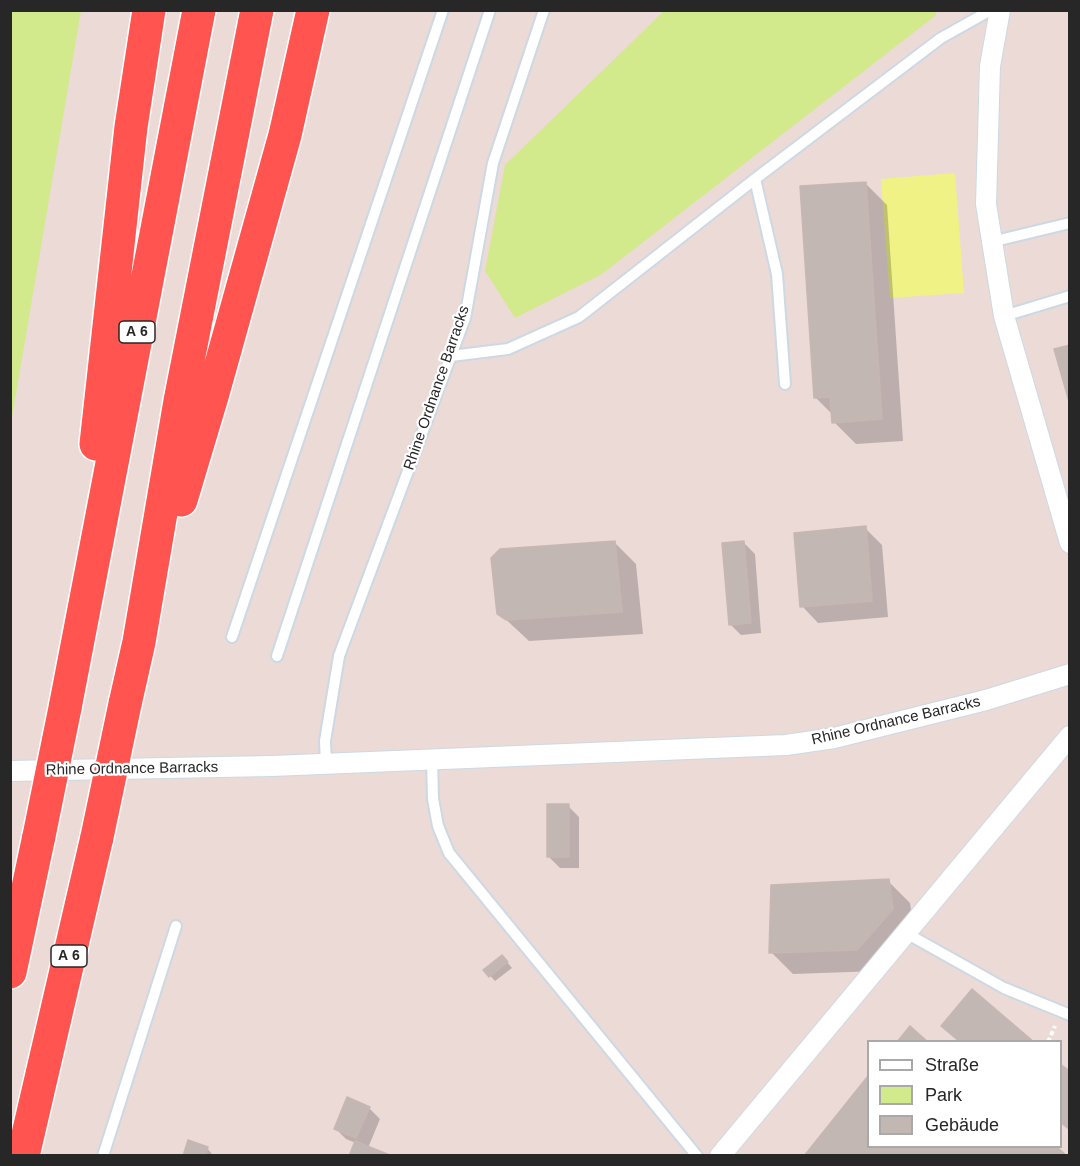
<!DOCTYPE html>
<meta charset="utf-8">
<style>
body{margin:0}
#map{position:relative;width:1080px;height:1166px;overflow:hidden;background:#ecdad7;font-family:Arial,sans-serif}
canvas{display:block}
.frame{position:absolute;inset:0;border:12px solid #272727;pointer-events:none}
.legend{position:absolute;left:867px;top:1040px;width:195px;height:108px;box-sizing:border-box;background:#fff;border:2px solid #a9a9a9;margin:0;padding:8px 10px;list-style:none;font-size:18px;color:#272727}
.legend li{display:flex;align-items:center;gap:12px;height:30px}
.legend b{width:30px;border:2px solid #a9a9a9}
</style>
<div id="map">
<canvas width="1080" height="1166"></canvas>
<div class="frame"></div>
<ul class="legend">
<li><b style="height:8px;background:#fff"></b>Straße</li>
<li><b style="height:16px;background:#d2e98c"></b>Park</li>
<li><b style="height:16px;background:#c3b7b3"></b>Gebäude</li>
</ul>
</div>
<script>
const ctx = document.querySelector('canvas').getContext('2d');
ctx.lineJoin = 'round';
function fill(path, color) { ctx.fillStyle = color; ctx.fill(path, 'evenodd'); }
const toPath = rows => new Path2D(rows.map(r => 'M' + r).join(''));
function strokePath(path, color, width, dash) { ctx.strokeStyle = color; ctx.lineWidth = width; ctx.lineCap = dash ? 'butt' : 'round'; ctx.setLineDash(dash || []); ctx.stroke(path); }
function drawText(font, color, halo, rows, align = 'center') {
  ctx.font = font + ' Arial,sans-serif'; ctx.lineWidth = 4.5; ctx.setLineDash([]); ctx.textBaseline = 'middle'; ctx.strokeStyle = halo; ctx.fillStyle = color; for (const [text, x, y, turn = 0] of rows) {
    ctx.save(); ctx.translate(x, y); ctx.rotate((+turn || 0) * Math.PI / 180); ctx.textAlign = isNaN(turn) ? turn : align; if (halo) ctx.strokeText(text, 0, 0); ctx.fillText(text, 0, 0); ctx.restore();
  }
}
fill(toPath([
 [11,10,81,11,11,423,10,11],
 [664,11,937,11,935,16,602,274,515,318,485,271,505,165]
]), '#d2e98c');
fill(toPath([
 [955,173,964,293,890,298,881,179]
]), '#f0f286');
fill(toPath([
 [865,183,887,205,903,441,856,444,834,422,833,415,815,397],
 [865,528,882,545,888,617,818,623,802,606],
 [614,542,636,564,643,634,529,641,499,613],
 [744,543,755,554,761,633,741,635,730,624],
 [568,806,579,817,579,868,560,868,549,857],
 [888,881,910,903,914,931,879,971,793,974,771,952],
 [507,962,512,968,495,981,485,970],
 [868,1079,868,1146,806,1156],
 [369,1108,380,1119,368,1148,346,1139,335,1128],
 [207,1148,212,1154,212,1156,184,1156]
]), '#0003');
const building = toPath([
 [866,182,882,419,832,423,830,397,814,398,800,186,866,182],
 [1070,345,1070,405,1054,349,1070,345],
 [866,526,872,601,800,607,794,533,866,526],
 [615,541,622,612,506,620,497,614,491,558,500,549,615,541],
 [744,541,751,623,729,625,722,543,744,541],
 [547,804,569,804,569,857,547,857,547,804],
 [889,879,893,909,857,950,769,953,771,885,889,879],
 [502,955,508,962,489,977,483,970,502,955],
 [972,989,1034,1042,960,1042,941,1026,972,989],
 [910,1026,928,1042,897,1042,910,1026],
 [1060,1064,1070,1071,1070,1130,1060,1122,1060,1064],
 [868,1076,868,1146,1056,1146,1067,1156,804,1156,868,1076],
 [347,1097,370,1107,356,1138,334,1129,347,1097],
 [188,1140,208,1147,205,1156,183,1156,188,1140],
 [355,1141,392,1156,349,1156,355,1141]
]);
fill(building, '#c3b7b3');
strokePath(building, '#c7b6b1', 1.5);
const lane = toPath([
 [755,179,777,274,785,384],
 [991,242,1070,223],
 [1004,316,1070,296],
 [451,356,508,349,579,317,755,179,941,38,991,10],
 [232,637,443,10],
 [277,656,490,10],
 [432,758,433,799,438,826,449,853,697,1156],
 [326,763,325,741,339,656,465,318,493,163,544,10],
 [906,933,1004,988,1070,1015],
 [103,1156,176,926]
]);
const street = toPath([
 [1000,10,990,66,986,204,1004,316,1070,543],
 [10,771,272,766,786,745,834,738,986,700,1070,674],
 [720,1156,1070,736]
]);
const highway = toPath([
 [96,444,131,127,149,10],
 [181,500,213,393,285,135,313,10],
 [125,704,139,642,180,401,257,10],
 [65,708,199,10],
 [10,972,39,836],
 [23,1156,97,837]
]);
strokePath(lane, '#ccd9e3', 14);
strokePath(street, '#ccd9e3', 22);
strokePath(highway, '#fff', 36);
strokePath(toPath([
 [1048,1042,1055,1026]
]), '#fff', 4, [4.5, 3]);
strokePath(lane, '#fff', 10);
strokePath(street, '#fff', 20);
strokePath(highway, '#ff544f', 33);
const highwayBridge = toPath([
 [39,836,65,708],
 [97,837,125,704]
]);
strokePath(highwayBridge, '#fff', 36, []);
strokePath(highwayBridge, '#ff544f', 33);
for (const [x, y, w] of [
 [137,332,36],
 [69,956,36]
]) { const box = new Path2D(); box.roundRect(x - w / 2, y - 11, w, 22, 4.5); ctx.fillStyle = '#fff'; ctx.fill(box); strokePath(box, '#272727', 1.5); }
drawText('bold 14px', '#272727', null, [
 ["A 6",137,332],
 ["A 6",69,956]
]);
drawText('15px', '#272727', '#fff', [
 ["Rhine Ordnance Barracks",437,388,-71],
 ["Rhine Ordnance Barracks",896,721,-13],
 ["Rhine Ordnance Barracks",132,769,-1]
]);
</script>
